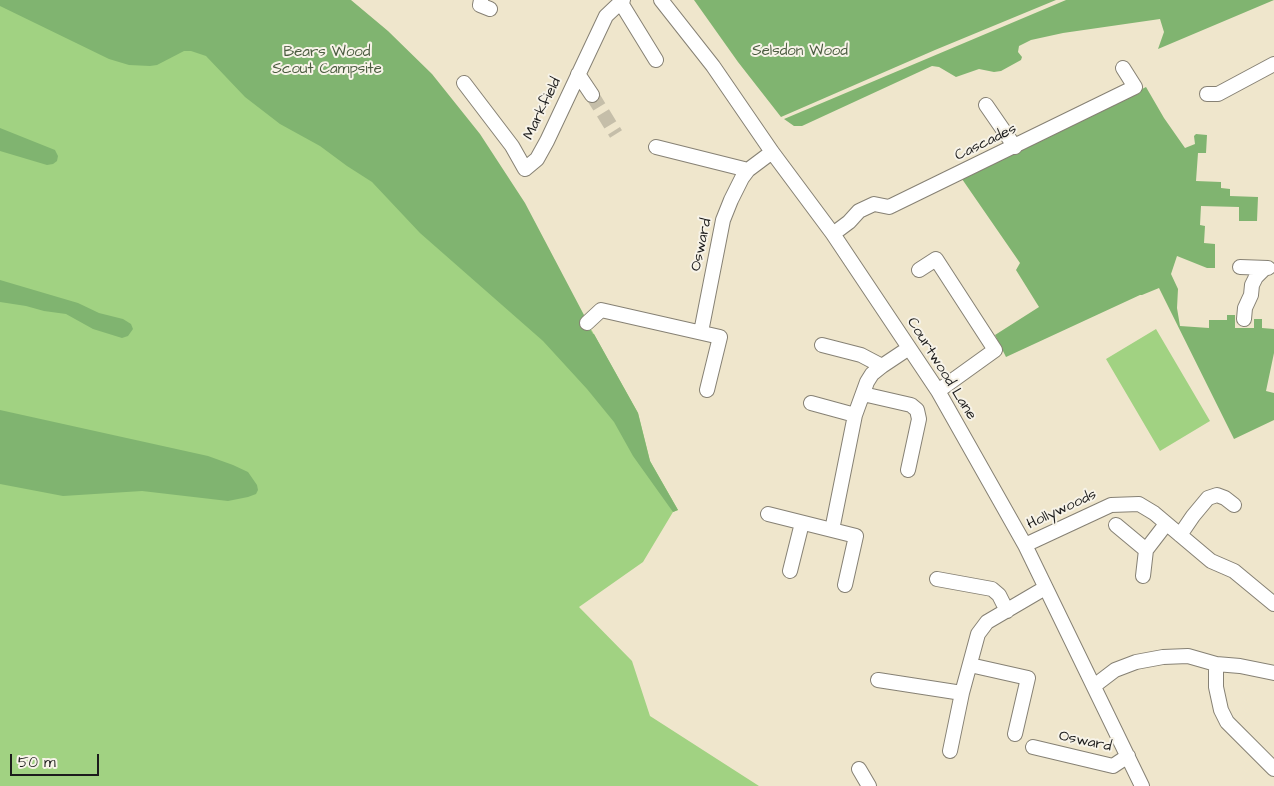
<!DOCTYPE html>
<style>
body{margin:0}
#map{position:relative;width:1274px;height:786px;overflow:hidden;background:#efe6cc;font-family:"Architects Daughter",sans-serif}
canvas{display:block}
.scale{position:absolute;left:10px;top:754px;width:89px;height:22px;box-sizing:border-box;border:2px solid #1c1c1c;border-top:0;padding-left:6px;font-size:15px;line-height:18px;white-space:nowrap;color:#1c1c1c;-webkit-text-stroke:4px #f7f3e8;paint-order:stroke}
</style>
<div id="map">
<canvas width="1274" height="786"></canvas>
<div class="scale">50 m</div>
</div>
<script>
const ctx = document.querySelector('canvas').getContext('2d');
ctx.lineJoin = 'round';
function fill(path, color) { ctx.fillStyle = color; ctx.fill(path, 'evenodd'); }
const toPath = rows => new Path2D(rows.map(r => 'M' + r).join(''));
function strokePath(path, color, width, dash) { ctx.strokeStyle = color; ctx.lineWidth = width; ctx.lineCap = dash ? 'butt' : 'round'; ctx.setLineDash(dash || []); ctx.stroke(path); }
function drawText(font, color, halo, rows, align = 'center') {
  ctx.font = font + ' "Architects Daughter",sans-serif'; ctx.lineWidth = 4; ctx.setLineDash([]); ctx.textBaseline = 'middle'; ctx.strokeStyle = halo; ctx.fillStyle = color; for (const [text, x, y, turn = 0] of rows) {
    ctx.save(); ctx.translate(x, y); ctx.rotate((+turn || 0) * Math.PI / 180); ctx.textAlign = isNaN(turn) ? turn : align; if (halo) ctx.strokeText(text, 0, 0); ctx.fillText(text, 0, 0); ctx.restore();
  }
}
fill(toPath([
 [0,0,176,34,591,329,638,413,650,461,678,510,673,512,643,562,579,607,632,661,650,716,759,786,0,786],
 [1156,329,1210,421,1160,451,1106,359]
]), '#a1d282');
fill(toPath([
 [0,0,351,0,388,31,432,74,480,134,525,203,584,315,583,318,593,334,594,334,638,413,650,461,678,510,673,512,633,456,614,422,587,389,543,341,420,233,372,182,347,166,320,146,280,124,245,97,206,56,191,51,184,51,157,65,150,66,129,65,109,59,0,6],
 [694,0,1056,0,935,50,781,117,738,62],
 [1066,0,1274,0,1158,49,1164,32,1160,19,1063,33,1031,40,1019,46,1018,52,1022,57,1021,60,1001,71,994,72,979,69,956,77,939,67,932,66,802,126,794,126,784,119],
 [1146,87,1164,118,1185,148,1195,144,1194,136,1196,134,1207,135,1206,153,1198,153,1196,181,1221,182,1221,188,1230,189,1230,196,1258,197,1257,221,1239,221,1239,207,1201,206,1200,225,1205,226,1204,243,1215,244,1215,268,1207,268,1177,256,1171,274,1178,289,1177,308,1180,326,1209,328,1209,320,1227,320,1227,315,1235,315,1235,328,1254,328,1254,319,1262,319,1262,328,1274,329,1274,353,1266,391,1274,393,1274,420,1234,439,1159,288,1142,295,1140,295,1006,357,995,335,1039,307,1016,270,1020,263,962,179],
 [0,128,55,150,58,156,57,161,53,164,47,165,0,151],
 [0,280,78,303,99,313,123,319,131,324,133,329,128,336,122,338,93,329,66,314,44,311,26,306,0,302],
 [0,410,208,456,233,465,248,472,257,485,258,490,256,494,248,497,228,501,142,491,63,496,0,484]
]), '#80b470');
strokePath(toPath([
 [592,95,616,134]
]), '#c5bea9', 14, [14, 7]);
const minor = toPath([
 [481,0,480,5,490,9],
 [661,0,713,66,772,152,833,234,938,391,1025,545,1142,786],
 [621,3,656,60],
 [578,74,592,95],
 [464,83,512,146,525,169,537,159,547,141,606,16,623,0],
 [1207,94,1218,94,1274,64],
 [986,105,1015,147],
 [656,147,748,170],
 [833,234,849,222,859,211,874,204,889,207,1135,87,1123,68],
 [1240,267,1268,268],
 [919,270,936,259,995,350,938,391],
 [1244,319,1245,308,1251,295,1252,285,1256,277,1265,268],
 [587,323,601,310,720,337,707,390],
 [701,332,723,220,731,200,742,178,748,170,772,152],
 [822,345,861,355,882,366],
 [863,394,911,405,917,410,919,419,908,470],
 [811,403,855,415],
 [768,514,856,536,845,585],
 [1116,525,1146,550],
 [832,530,855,415,867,382,872,374,882,366,909,348],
 [1180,535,1193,516,1208,498,1217,495,1225,498,1234,505],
 [1025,545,1111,505,1139,504,1154,513,1211,561,1234,571,1274,604],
 [790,571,802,523],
 [1143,576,1146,550,1166,524],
 [937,579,992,589,999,595,1007,611],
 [1216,664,1216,687,1221,710,1227,722,1274,769],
 [970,665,1028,678,1015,734],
 [878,680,962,693],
 [1094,686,1115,670,1136,662,1163,657,1188,656,1216,664,1240,666,1274,673],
 [1033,747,1113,766,1128,756],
 [950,751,962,693,978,634,987,622,1045,588],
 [859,769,869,786]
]);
strokePath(minor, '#868174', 16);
strokePath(minor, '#fff', 14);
drawText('15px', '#4b5c40', '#f7f3e8', [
 ["Selsdon Wood",800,52],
 ["Bears Wood",327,53],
 ["Scout Campsite",327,70]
]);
drawText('15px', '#1c1c1c', '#f7f3e8', [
 ["Markfield",543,109,-64],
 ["Cascades",986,143,-26],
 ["Osward",702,245,-78],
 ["Courtwood Lane",941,369,58],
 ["Hollywoods",1062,510,-25],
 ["Osward",1085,742,12]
]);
</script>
